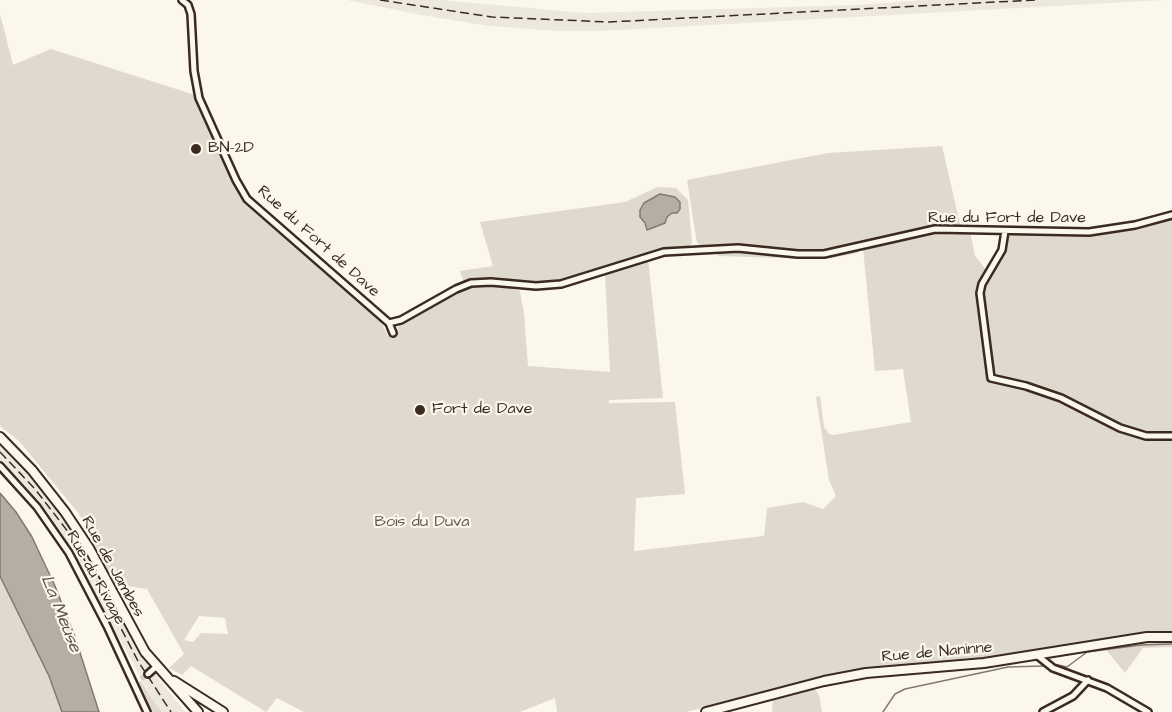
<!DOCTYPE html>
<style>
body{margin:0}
canvas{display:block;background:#fbf7ec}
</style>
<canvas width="1172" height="712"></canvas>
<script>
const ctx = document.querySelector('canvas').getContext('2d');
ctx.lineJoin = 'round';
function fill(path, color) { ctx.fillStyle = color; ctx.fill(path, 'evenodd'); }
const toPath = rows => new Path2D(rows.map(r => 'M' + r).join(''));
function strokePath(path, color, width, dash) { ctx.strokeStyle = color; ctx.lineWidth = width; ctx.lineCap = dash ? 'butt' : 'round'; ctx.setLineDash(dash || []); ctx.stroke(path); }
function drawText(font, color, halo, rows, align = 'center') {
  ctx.font = font + ' "Architects Daughter",sans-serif'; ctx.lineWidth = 4.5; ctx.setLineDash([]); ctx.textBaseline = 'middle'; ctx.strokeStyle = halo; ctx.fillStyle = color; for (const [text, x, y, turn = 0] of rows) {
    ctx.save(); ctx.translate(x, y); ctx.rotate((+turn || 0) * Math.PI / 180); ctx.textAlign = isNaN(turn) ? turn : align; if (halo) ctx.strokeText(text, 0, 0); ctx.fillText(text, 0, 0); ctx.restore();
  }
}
fill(toPath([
 [347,0,442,0,585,13,856,5,924,0,1164,0,600,31,557,31,489,26,421,15],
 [0,437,65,512,150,668,185,712,162,712,152,699,80,564,55,525,36,500,0,461]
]), '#ede8dd');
fill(toPath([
 [0,14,13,65,51,49,195,95,226,165,245,199,377,314,388,336,397,331,398,326,465,288,486,286,504,287,520,291,524,314,528,366,610,372,605,273,648,259,663,398,609,400,609,403,675,402,685,494,636,498,634,551,764,536,767,508,803,502,823,509,836,496,829,480,816,397,820,396,824,427,829,434,833,435,911,422,903,369,875,371,863,248,935,231,970,232,975,256,987,271,981,281,977,295,988,369,986,376,990,377,980,293,1000,253,1005,231,1096,232,1172,215,1172,436,1146,436,1142,440,1172,438,1172,647,1143,648,1125,673,1099,641,977,660,866,668,686,712,557,712,555,698,520,712,304,712,277,698,266,712,191,666,182,675,169,668,184,654,147,589,115,584,79,514,19,441,0,426],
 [199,616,225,618,228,634,201,633,193,642,184,640],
 [942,146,961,228,934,227,826,251,701,246,697,243,687,180,828,153],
 [658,187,676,188,688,200,692,242,690,247,660,251,561,281,529,283,478,280,464,283,460,271,493,266,480,222,625,202],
 [668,195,680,202,680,209,677,213,672,213,667,217,664,223,648,230,640,217,640,210,644,203],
 [718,250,821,256,858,250,858,253,832,258,810,259,718,256],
 [0,576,49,676,62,712,0,712],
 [141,681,152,699,162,712,150,712,137,684],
 [811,688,814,688,819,695,822,712,772,712,773,699]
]), '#dfd9ce');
const water = toPath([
 [660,194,675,197,680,202,680,209,677,213,672,213,667,217,665,223,647,230,645,223,640,217,640,210,644,203,660,194],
 [0,493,16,512,32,537,55,586,75,637,99,712,62,712,49,676,0,576,0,493]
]);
fill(water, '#b6aea2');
strokePath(water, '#85796d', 1.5);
strokePath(toPath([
 [1058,665,1067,667,1087,652,1141,645,1172,644],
 [883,712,895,694,905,689,1008,667,1044,666]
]), '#85796d', 1.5);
strokePath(toPath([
 [141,679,148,674]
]), '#d5cec3', 5, [5, 2.5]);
const street = toPath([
 [182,0,188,5,191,14,194,71,199,98,236,180,247,199,389,323,401,320,456,289,471,283,491,282,536,286,561,284,664,252,738,248,798,254,824,254,935,229,1089,232,1135,225,1172,215],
 [1005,231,1002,250,982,284,980,293,991,378,1026,386,1061,398,1120,428,1146,436,1172,436],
 [389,323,393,333],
 [0,466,37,507,69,553,107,626,147,712],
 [1038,656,1053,668,1107,688,1148,712],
 [148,674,157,666],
 [1043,712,1073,696,1088,680]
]);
const secondary = toPath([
 [0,437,32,470,65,512,89,548,145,652,198,712],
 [174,681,223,712],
 [706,712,824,681,866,673,984,663,1147,637,1172,637]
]);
strokePath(street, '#3b2a1e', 10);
strokePath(secondary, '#3b2a1e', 12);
strokePath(street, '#fbf7ec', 5);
strokePath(secondary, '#fbf7ec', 8);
strokePath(toPath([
 [380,0,492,17,609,22,1035,0],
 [0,452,35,489,69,533,97,582,138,661,171,712]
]), '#3b2a1e', 1.5, [9, 4.5]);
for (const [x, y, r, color] of [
 [196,149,6,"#3b2a1e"],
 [420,410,6,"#3b2a1e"]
]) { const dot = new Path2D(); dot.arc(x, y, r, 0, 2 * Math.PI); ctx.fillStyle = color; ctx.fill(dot); strokePath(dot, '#fbf7ec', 2); }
drawText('16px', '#3b2a1e', '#fbf7ec', [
 ["BN-2D",208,149],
 ["Fort de Dave",432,410]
], 'left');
drawText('16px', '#3b2a1e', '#fbf7ec', [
 ["Rue du Fort de Dave",1007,219],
 ["Rue du Fort de Dave",318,242,42],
 ["Rue de Jambes",112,567,61],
 ["Rue du Rivage",95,578,61],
 ["Rue de Naninne",937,653,-5]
]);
drawText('16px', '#64564a', '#fbf7ec', [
 ["Bois du Duva",422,523]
]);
drawText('italic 18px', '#605246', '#fbf7ec', [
 ["La Meuse",60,614,68]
]);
</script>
